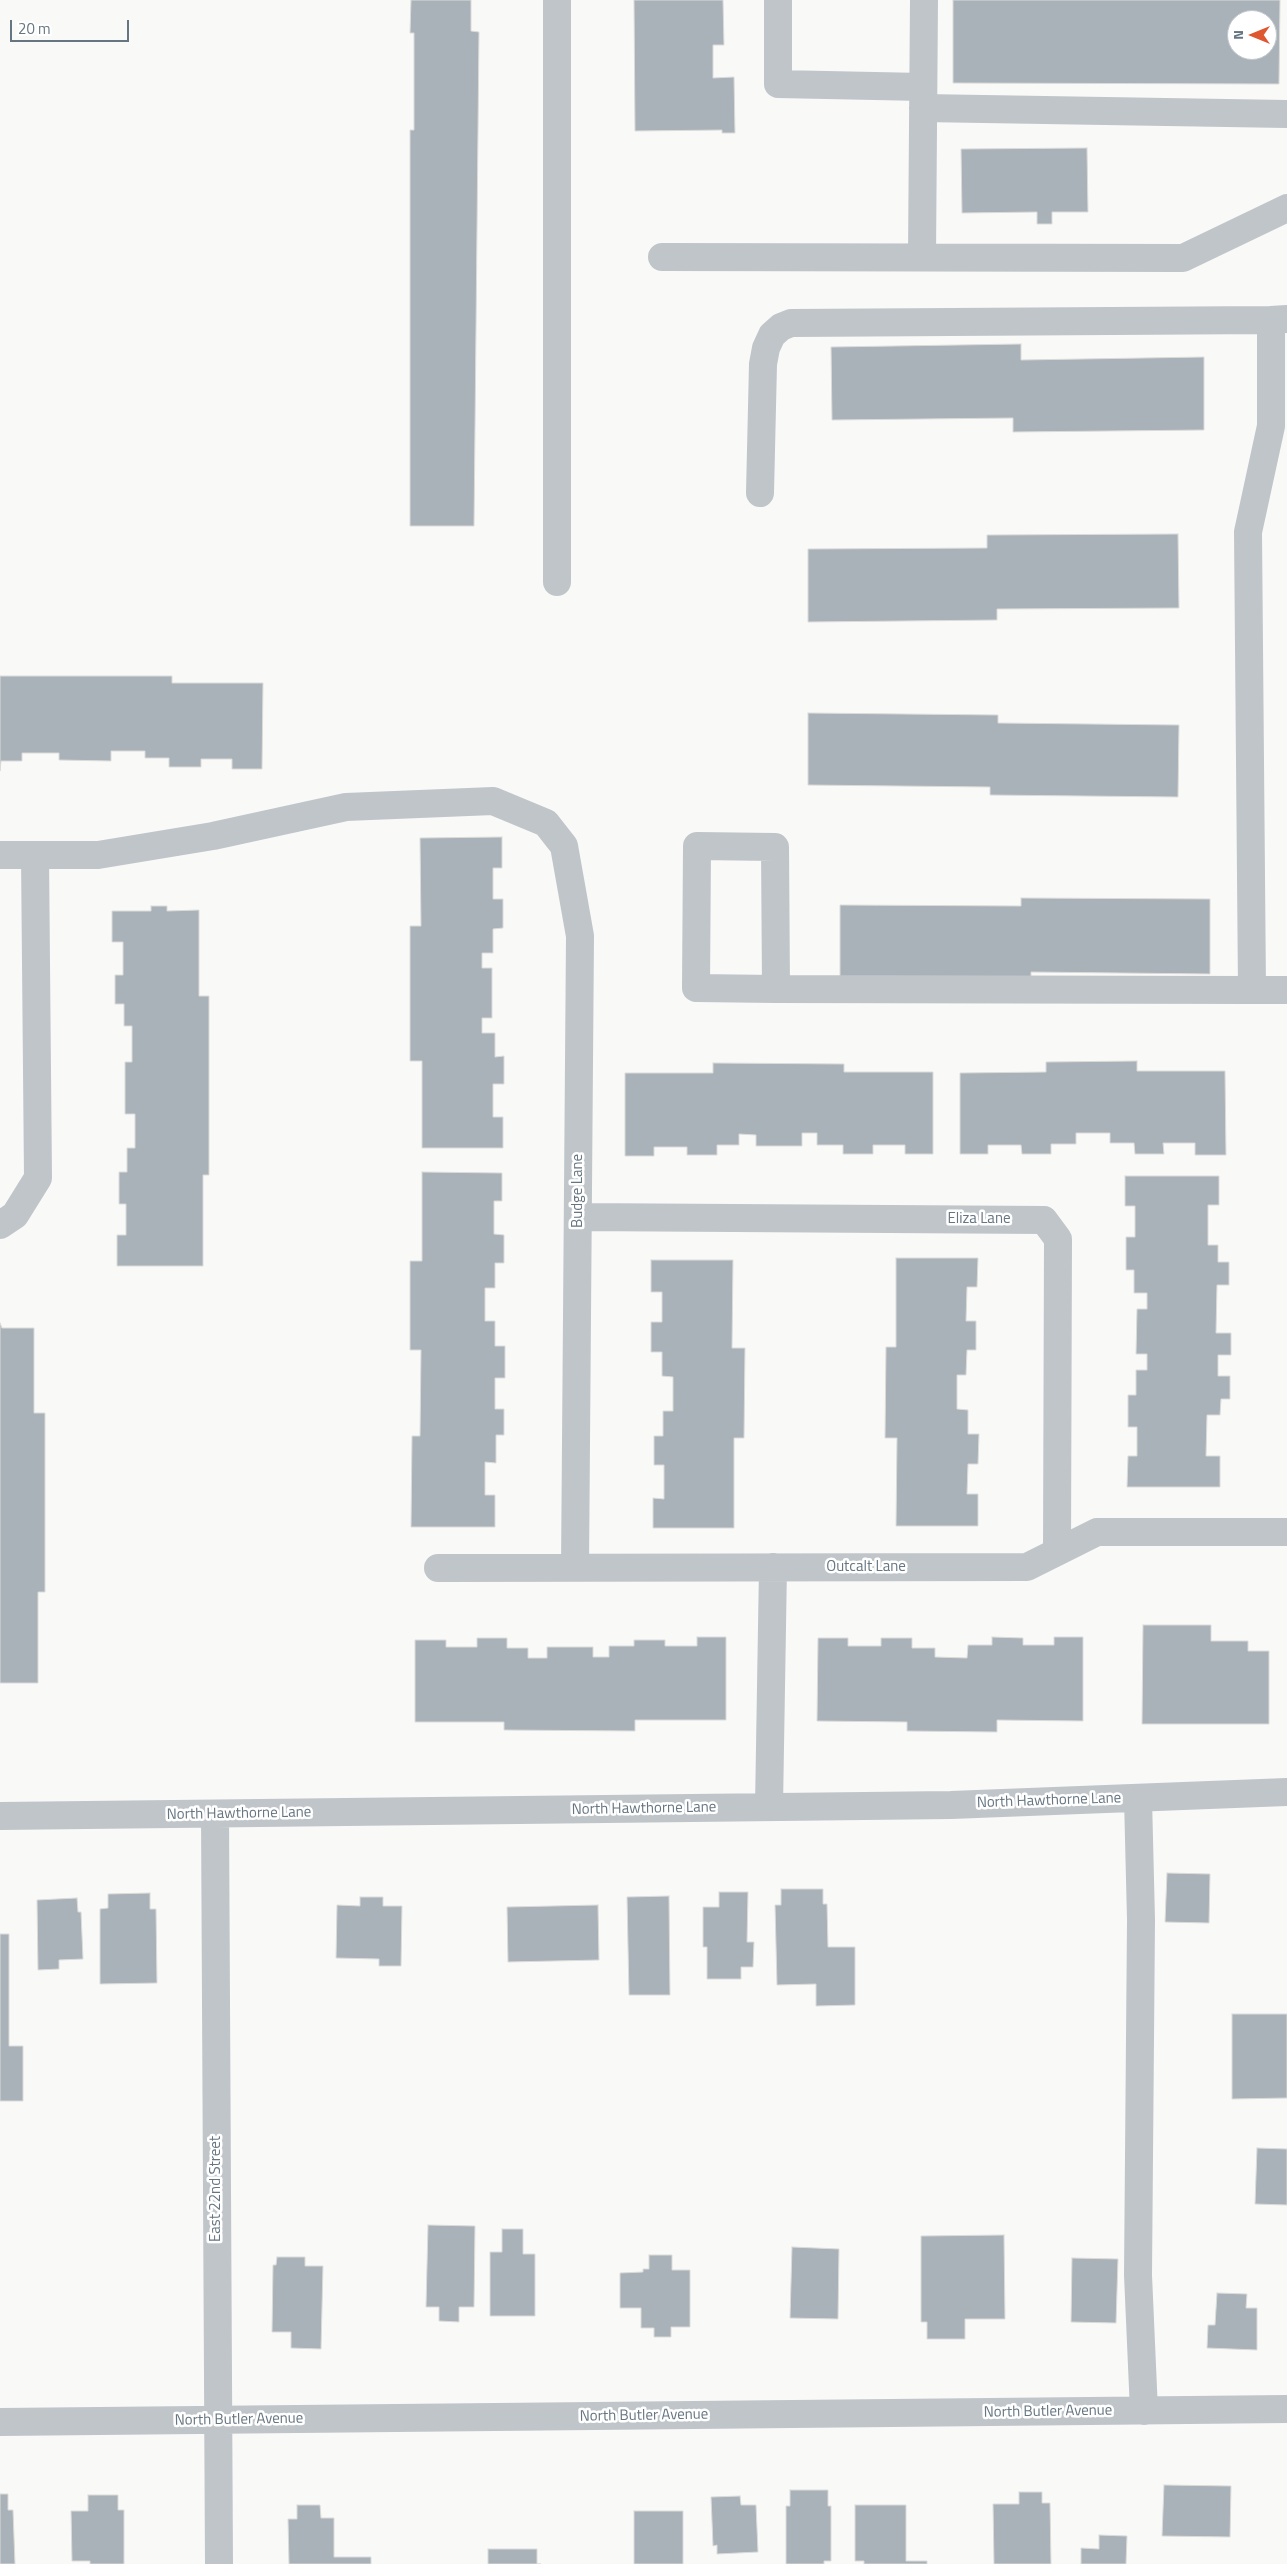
<!DOCTYPE html>
<style>
body{margin:0}
#map{position:relative;width:1287px;height:2564px;overflow:hidden;background:#f9f9f7;font-family:"Titillium Web",sans-serif}
canvas{display:block}
.north{position:absolute;left:1227px;top:10px;width:50px;height:50px;box-sizing:border-box;background:#fff;border:1px solid #c1c8cd;border-radius:50%;rotate:270deg;font-size:14px;font-weight:700;line-height:20px;text-align:center;color:#657581}
.north::after{content:'';display:block;margin:auto;width:18px;height:22px;background:#df5731;clip-path:polygon(50% 0,100% 100%,50% 72%,0 100%)}
.scale{position:absolute;left:10px;top:20px;width:119px;height:22px;box-sizing:border-box;border:2px solid #657581;border-top:0;padding-left:6px;font-size:15px;line-height:18px;white-space:nowrap;color:#657581;-webkit-text-stroke:4px #fff;paint-order:stroke}
</style>
<div id="map">
<canvas width="1287" height="2564"></canvas>
<div class="north">N</div>
<div class="scale">20 m</div>
</div>
<script>
const ctx = document.querySelector('canvas').getContext('2d');
ctx.lineJoin = 'round';
function fill(path, color) { ctx.fillStyle = color; ctx.fill(path, 'evenodd'); }
const toPath = rows => new Path2D(rows.map(r => 'M' + r).join(''));
function strokePath(path, color, width, dash) { ctx.strokeStyle = color; ctx.lineWidth = width; ctx.lineCap = dash ? 'butt' : 'round'; ctx.setLineDash(dash || []); ctx.stroke(path); }
function drawText(font, color, halo, rows, align = 'center') {
  ctx.font = font + ' "Titillium Web",sans-serif'; ctx.lineWidth = 5; ctx.setLineDash([]); ctx.textBaseline = 'middle'; ctx.strokeStyle = halo; ctx.fillStyle = color; for (const [text, x, y, turn = 0] of rows) {
    ctx.save(); ctx.translate(x, y); ctx.rotate((+turn || 0) * Math.PI / 180); ctx.textAlign = isNaN(turn) ? turn : align; if (halo) ctx.strokeText(text, 0, 0); ctx.fillText(text, 0, 0); ctx.restore();
  }
}
const building = toPath([
 [411,0,471,0,471,31,479,32,474,526,410,526,410,130,414,130,414,33,410,33,411,0],
 [634,0,723,0,724,45,713,45,713,78,734,77,735,133,722,133,722,130,635,131,634,0],
 [953,0,1280,0,1279,84,953,83,953,0],
 [1237,20,1267,20,1267,50,1237,50,1237,20],
 [1087,148,1088,212,1052,212,1052,224,1037,224,1037,212,962,213,961,149,1087,148],
 [1021,344,1021,360,1204,357,1204,430,1013,432,1013,418,832,420,831,347,1021,344],
 [1178,534,1179,608,997,609,997,620,808,622,808,549,987,548,987,535,1178,534],
 [0,676,172,676,172,683,263,683,262,769,232,769,232,759,201,759,201,767,169,767,169,758,145,758,145,751,111,751,111,761,59,760,59,753,22,753,22,761,1,761,0,771,0,676],
 [808,713,998,715,998,723,1179,725,1178,797,990,795,990,787,808,785,808,713],
 [502,837,502,868,493,868,493,899,503,899,503,928,493,929,493,953,482,953,482,968,492,968,492,1018,482,1018,482,1033,495,1033,495,1057,504,1056,504,1084,493,1084,493,1117,503,1117,503,1148,422,1148,422,1061,410,1061,410,926,421,926,420,838,502,837],
 [1021,898,1210,899,1210,974,1031,972,1031,980,840,978,840,905,1021,906,1021,898],
 [151,906,167,906,167,911,199,910,199,996,209,996,209,1175,203,1175,203,1266,117,1266,117,1235,126,1235,126,1204,119,1204,119,1172,127,1172,127,1148,135,1148,135,1114,125,1114,125,1062,132,1062,132,1026,124,1026,124,1004,115,1004,115,975,123,975,123,942,112,942,112,911,151,911,151,906],
 [1137,1061,1137,1071,1225,1071,1226,1155,1195,1155,1195,1143,1163,1143,1164,1154,1135,1154,1134,1143,1110,1143,1110,1133,1076,1133,1076,1144,1051,1144,1051,1154,1022,1154,1021,1145,988,1145,988,1154,960,1154,960,1073,1046,1072,1046,1062,1137,1061],
 [713,1063,844,1064,844,1072,933,1072,933,1154,905,1154,905,1145,873,1145,873,1154,843,1154,843,1145,817,1145,817,1133,802,1133,802,1146,756,1146,756,1135,739,1134,739,1145,717,1145,717,1155,687,1155,687,1147,654,1147,654,1156,625,1156,625,1073,713,1073,713,1063],
 [422,1172,502,1173,502,1201,494,1201,494,1234,504,1235,504,1263,495,1263,495,1288,485,1288,485,1321,495,1321,495,1346,505,1346,505,1378,495,1378,495,1409,504,1409,504,1435,496,1435,496,1463,485,1462,485,1495,495,1495,495,1527,411,1527,412,1436,420,1436,421,1350,410,1350,410,1261,422,1261,422,1172],
 [1125,1176,1219,1176,1219,1205,1208,1205,1208,1245,1218,1245,1218,1262,1229,1262,1229,1285,1217,1285,1216,1333,1231,1333,1231,1355,1218,1355,1218,1376,1230,1376,1230,1399,1221,1399,1220,1415,1207,1415,1206,1456,1220,1456,1220,1487,1127,1487,1128,1456,1137,1456,1137,1427,1128,1427,1128,1395,1136,1395,1136,1370,1147,1370,1147,1354,1136,1354,1137,1309,1147,1309,1147,1293,1134,1293,1134,1270,1126,1270,1126,1237,1135,1237,1135,1206,1125,1206,1125,1176],
 [896,1258,978,1258,977,1287,967,1287,966,1321,976,1321,976,1350,967,1350,966,1375,957,1375,957,1409,968,1410,968,1434,979,1434,978,1464,968,1464,967,1494,978,1494,978,1526,896,1526,897,1438,885,1438,886,1347,896,1347,896,1258],
 [651,1260,733,1260,732,1348,745,1348,744,1438,734,1438,734,1528,653,1528,653,1498,664,1499,664,1465,654,1465,654,1436,663,1436,663,1411,673,1411,673,1377,662,1376,662,1352,651,1352,651,1322,662,1322,662,1292,651,1292,651,1260],
 [0,1323,2,1328,34,1328,34,1413,45,1413,45,1592,38,1592,38,1683,0,1683,0,1323],
 [1143,1625,1211,1625,1211,1641,1248,1641,1248,1651,1269,1651,1269,1724,1142,1724,1143,1625],
 [697,1637,726,1637,726,1720,635,1720,635,1731,504,1730,504,1722,415,1722,415,1640,446,1640,446,1647,477,1647,477,1638,507,1638,507,1648,528,1648,528,1658,547,1658,547,1647,593,1647,593,1657,609,1657,609,1646,634,1646,634,1640,665,1640,665,1646,697,1646,697,1637],
 [992,1637,1023,1638,1023,1645,1054,1645,1054,1637,1083,1637,1083,1721,997,1720,997,1732,907,1731,907,1722,817,1721,818,1638,848,1638,848,1646,881,1646,881,1638,912,1638,912,1648,935,1648,935,1657,967,1658,968,1645,992,1645,992,1637],
 [1167,1873,1210,1874,1209,1923,1165,1922,1167,1873],
 [781,1889,823,1889,823,1904,827,1904,828,1947,855,1947,855,2005,816,2006,816,1984,777,1985,775,1905,781,1905,781,1889],
 [719,1892,748,1892,747,1942,754,1942,753,1967,741,1967,741,1979,707,1979,707,1947,703,1947,703,1907,719,1907,719,1892],
 [150,1893,150,1909,156,1909,157,1983,100,1984,100,1909,108,1908,108,1894,150,1893],
 [669,1896,670,1995,629,1995,627,1897,669,1896],
 [360,1897,383,1897,383,1906,402,1906,401,1966,379,1966,379,1959,336,1958,337,1905,360,1906,360,1897],
 [77,1898,78,1912,81,1912,83,1959,59,1960,59,1969,38,1970,37,1900,77,1898],
 [598,1905,599,1960,508,1962,507,1907,598,1905],
 [0,1934,9,1934,9,2046,23,2046,23,2101,0,2101,0,1934],
 [1232,2014,1287,2014,1287,2098,1232,2099,1232,2014],
 [1257,2148,1287,2149,1287,2205,1255,2204,1257,2148],
 [428,2225,475,2226,474,2307,459,2307,459,2322,439,2321,439,2307,426,2307,428,2225],
 [502,2229,523,2229,523,2254,535,2254,535,2316,490,2316,490,2252,502,2252,502,2229],
 [1004,2235,1005,2319,965,2319,965,2339,927,2339,927,2322,921,2322,921,2236,1004,2235],
 [792,2247,839,2249,838,2319,790,2318,792,2247],
 [649,2255,672,2255,672,2270,690,2270,690,2327,671,2327,671,2337,654,2337,654,2328,641,2328,641,2308,620,2308,620,2273,643,2272,643,2269,649,2269,649,2255],
 [277,2257,305,2257,305,2266,323,2266,321,2349,291,2348,291,2332,272,2332,273,2265,276,2265,277,2257],
 [1072,2258,1118,2259,1116,2323,1071,2322,1072,2258],
 [1217,2293,1247,2294,1246,2308,1257,2308,1257,2350,1207,2348,1208,2325,1215,2325,1217,2293],
 [1164,2485,1231,2486,1230,2537,1162,2536,1164,2485],
 [790,2490,828,2490,828,2506,831,2506,831,2561,824,2561,824,2564,786,2564,786,2506,790,2506,790,2490],
 [1019,2492,1042,2492,1042,2503,1050,2503,1051,2564,994,2564,993,2504,1019,2504,1019,2492],
 [0,2494,8,2494,8,2510,13,2510,15,2564,0,2564,0,2494],
 [88,2495,118,2495,118,2510,124,2510,124,2564,90,2564,90,2561,72,2561,71,2511,88,2511,88,2495],
 [740,2496,741,2505,756,2505,758,2552,717,2554,717,2545,713,2546,711,2497,740,2496],
 [297,2505,320,2505,321,2518,334,2518,334,2557,371,2557,371,2564,289,2564,288,2519,297,2519,297,2505],
 [855,2505,906,2505,906,2561,927,2561,927,2564,864,2564,864,2561,855,2561,855,2505],
 [634,2511,683,2511,683,2564,634,2564,634,2511],
 [1099,2535,1127,2536,1126,2564,1081,2564,1081,2548,1099,2549,1099,2535],
 [488,2549,537,2549,537,2564,541,2564,488,2564,488,2549]
]);
fill(building, '#a9b2b8');
strokePath(building, '#dbdbd9', 1);
strokePath(toPath([
 [557,0,557,582],
 [778,0,778,84,923,87],
 [923,108,1287,114],
 [922,256,924,0],
 [662,257,1183,258,1287,208],
 [760,493,763,364,766,348,772,335,781,327,791,323,1271,320],
 [0,855,98,855,213,836,346,807,493,801,546,823,564,846,580,936,575,1568],
 [776,989,696,988,697,846,775,847,776,989,1252,990,1248,532,1271,426,1271,320,1287,319],
 [1252,990,1287,990],
 [578,1217,1044,1220,1058,1239,1057,1551],
 [0,1225,15,1215,38,1178,35,855],
 [438,1568,1027,1567,1097,1532,1287,1532],
 [1138,1798,1141,1920,1138,2275,1144,2411],
 [769,1807,773,1567],
 [215,1814,219,2564],
 [0,1816,951,1805,1287,1792],
 [0,2422,1287,2409]
]), '#c0c5c9', 28);
drawText('15px', '#657581', '#fff', [
 ["Budge Lane",578,1191,-90],
 ["Eliza Lane",979,1219],
 ["Outcalt Lane",866,1567],
 ["North Hawthorne Lane",1049,1801,-2],
 ["North Hawthorne Lane",644,1809,-1],
 ["North Hawthorne Lane",239,1814,-1],
 ["East 22nd Street",216,2189,-90],
 ["North Butler Avenue",1048,2412,-1],
 ["North Butler Avenue",644,2416,-1],
 ["North Butler Avenue",239,2420,-1]
]);
</script>
